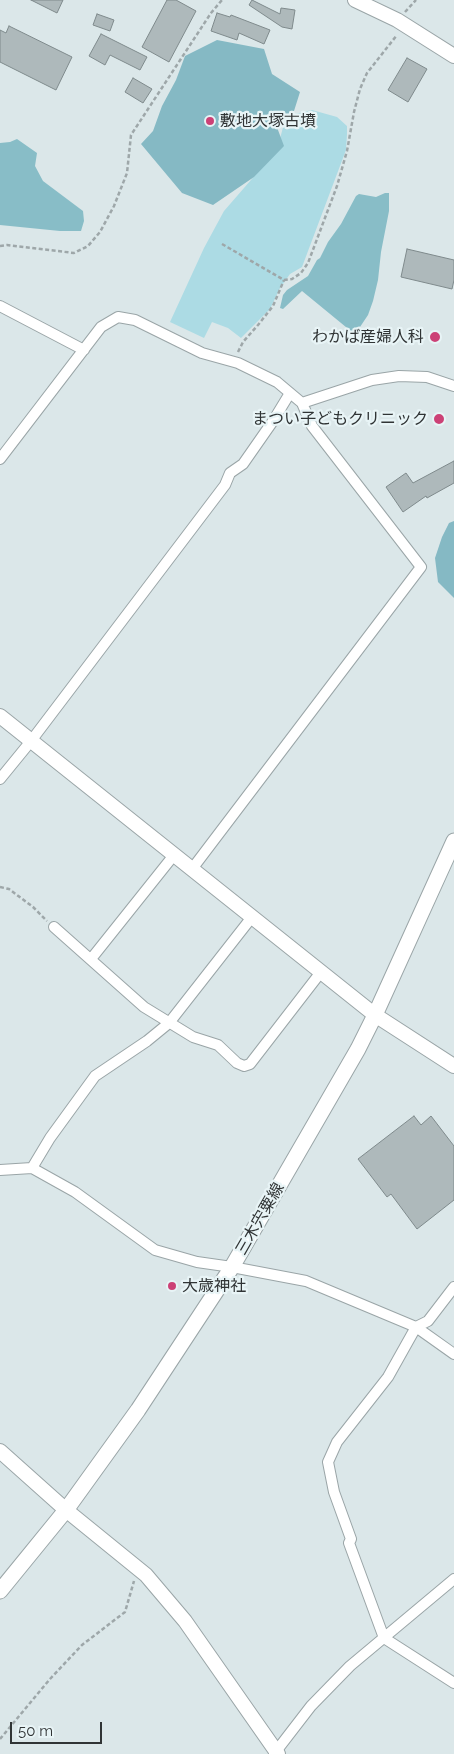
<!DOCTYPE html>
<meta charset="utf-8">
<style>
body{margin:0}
#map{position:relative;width:454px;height:1754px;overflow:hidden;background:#dbe7e9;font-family:Raleway,sans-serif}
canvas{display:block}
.scale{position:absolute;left:10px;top:1722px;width:92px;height:22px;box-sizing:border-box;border:2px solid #303435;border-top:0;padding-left:6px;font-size:15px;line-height:18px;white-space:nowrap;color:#303435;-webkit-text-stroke:4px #e8f4f6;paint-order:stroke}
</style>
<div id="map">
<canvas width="454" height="1754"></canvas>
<div class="scale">50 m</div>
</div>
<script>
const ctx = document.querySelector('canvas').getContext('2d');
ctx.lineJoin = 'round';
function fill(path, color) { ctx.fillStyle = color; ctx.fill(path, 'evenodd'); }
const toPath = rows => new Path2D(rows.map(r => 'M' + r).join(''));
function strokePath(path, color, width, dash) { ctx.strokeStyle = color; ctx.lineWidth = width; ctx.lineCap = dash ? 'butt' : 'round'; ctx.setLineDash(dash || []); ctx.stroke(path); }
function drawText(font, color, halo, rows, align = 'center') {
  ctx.font = font + ' Raleway,"Noto Sans JP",sans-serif'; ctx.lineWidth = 4.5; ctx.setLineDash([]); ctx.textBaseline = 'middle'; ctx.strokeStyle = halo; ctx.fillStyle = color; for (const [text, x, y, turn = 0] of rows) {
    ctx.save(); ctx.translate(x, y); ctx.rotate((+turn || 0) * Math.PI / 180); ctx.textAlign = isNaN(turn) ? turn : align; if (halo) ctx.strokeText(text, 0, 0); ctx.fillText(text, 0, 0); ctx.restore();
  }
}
fill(toPath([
 [312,110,337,117,347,126,347,134,346,150,302,267,290,274,280,288,270,309,241,338,228,328,212,322,204,338,170,322,204,248,224,211,277,150,286,116]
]), '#acdbe4');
fill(toPath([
 [217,40,264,49,272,74,300,92,294,111,275,122,284,146,254,177,213,205,182,193,141,144,153,131,162,106,176,80,185,56],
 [454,521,454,598,438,582,435,558,442,537,449,523]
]), '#85b9c4');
fill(toPath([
 [17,139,37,153,35,166,43,181,83,211,84,221,81,231,60,231,0,225,0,143,10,142],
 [385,193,389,193,389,211,381,252,378,280,373,301,368,315,360,327,352,332,302,291,283,309,280,308,283,295,287,290,308,276,317,260,320,258,328,242,341,224,356,196,359,194,376,197]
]), '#88bdc7');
const building = toPath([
 [31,0,63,0,57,13,31,0],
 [167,0,176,0,196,11,169,62,142,47,167,0],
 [252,0,280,14,281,8,295,10,292,29,282,27,249,5,252,0],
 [217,13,230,17,231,15,270,30,264,44,239,33,237,40,211,31,217,13],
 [97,14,114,20,110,31,93,25,97,14],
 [9,26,72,57,56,90,0,62,0,30,6,33,9,26],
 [101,34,147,57,140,70,110,55,105,65,89,56,101,34],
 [407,58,427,69,408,102,388,90,407,58],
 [133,78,152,89,143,103,125,92,133,78],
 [407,249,454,260,454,280,452,289,401,277,407,249],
 [454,461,454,483,427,498,426,496,403,512,386,487,406,473,413,483,454,461],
 [414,1116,421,1125,431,1116,454,1146,454,1200,417,1229,391,1194,387,1197,358,1159,414,1116]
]);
fill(building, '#aeb9bb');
strokePath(building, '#7f8a8c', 1);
const street = toPath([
 [0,306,84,350],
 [302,403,372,380,399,376,427,377,454,386],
 [0,459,101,327,118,317,135,320,202,353,238,363,277,382,302,403,312,426,421,567,192,869],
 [0,779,31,741,225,485,230,473,243,464,273,421,290,393],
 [54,927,144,1007,193,1037,218,1045,237,1063,244,1066,250,1064,321,972],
 [91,959,174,855],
 [32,1168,50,1138,95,1076,147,1041,169,1023,252,917],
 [0,1170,32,1168,75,1192,155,1250,197,1262,232,1267,306,1281,416,1327,454,1354],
 [454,1287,428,1321,416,1327,388,1377,337,1442,328,1462,334,1492,351,1539,349,1543,384,1638,454,1683],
 [274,1754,311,1706,350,1666,454,1579]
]);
const secondary = toPath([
 [355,0,397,20,454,56],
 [0,716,375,1015,454,1066],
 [0,1451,66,1510,146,1575,185,1621,278,1754]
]);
const primary = toPath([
 [0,1591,66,1510,138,1410,232,1267,358,1049,375,1015,454,841]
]);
strokePath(street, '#9aa5a7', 12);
strokePath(secondary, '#9aa5a7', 16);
strokePath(primary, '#9aa5a7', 17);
strokePath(toPath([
 [405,12,416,0],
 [222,244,284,280,292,279,301,273,308,263,337,186,347,151,354,112,360,89,367,73,397,35],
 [0,246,7,245,74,253,88,246,100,232,114,206,127,173,131,135,211,13,222,0],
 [238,352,243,342,258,325,273,306,284,280],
 [0,887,9,889,33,907,47,921],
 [0,1739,50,1679,82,1645,125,1612,134,1581]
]), '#9ea7a9', 2.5, [4, 2.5]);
strokePath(street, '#fff', 10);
strokePath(secondary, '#fff', 14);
strokePath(primary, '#fff', 15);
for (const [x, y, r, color] of [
 [210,121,5,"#cc4176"],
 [435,337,6,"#cc4176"],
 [439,419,6,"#cc4176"],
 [172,1286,5,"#cc4176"]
]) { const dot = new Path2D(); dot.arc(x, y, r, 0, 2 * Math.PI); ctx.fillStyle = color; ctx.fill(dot); strokePath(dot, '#e8f4f6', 2); }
drawText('16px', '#303435', '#e8f4f6', [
 ["敷地大塚古墳",220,121],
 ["わかば産婦人科",424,337,"right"],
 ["まつい子どもクリニック",428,419,"right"],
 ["大歳神社",182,1286]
], 'left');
drawText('16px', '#303435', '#e8f4f6', [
 ["三木宍粟線",260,1219,-60]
]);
</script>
